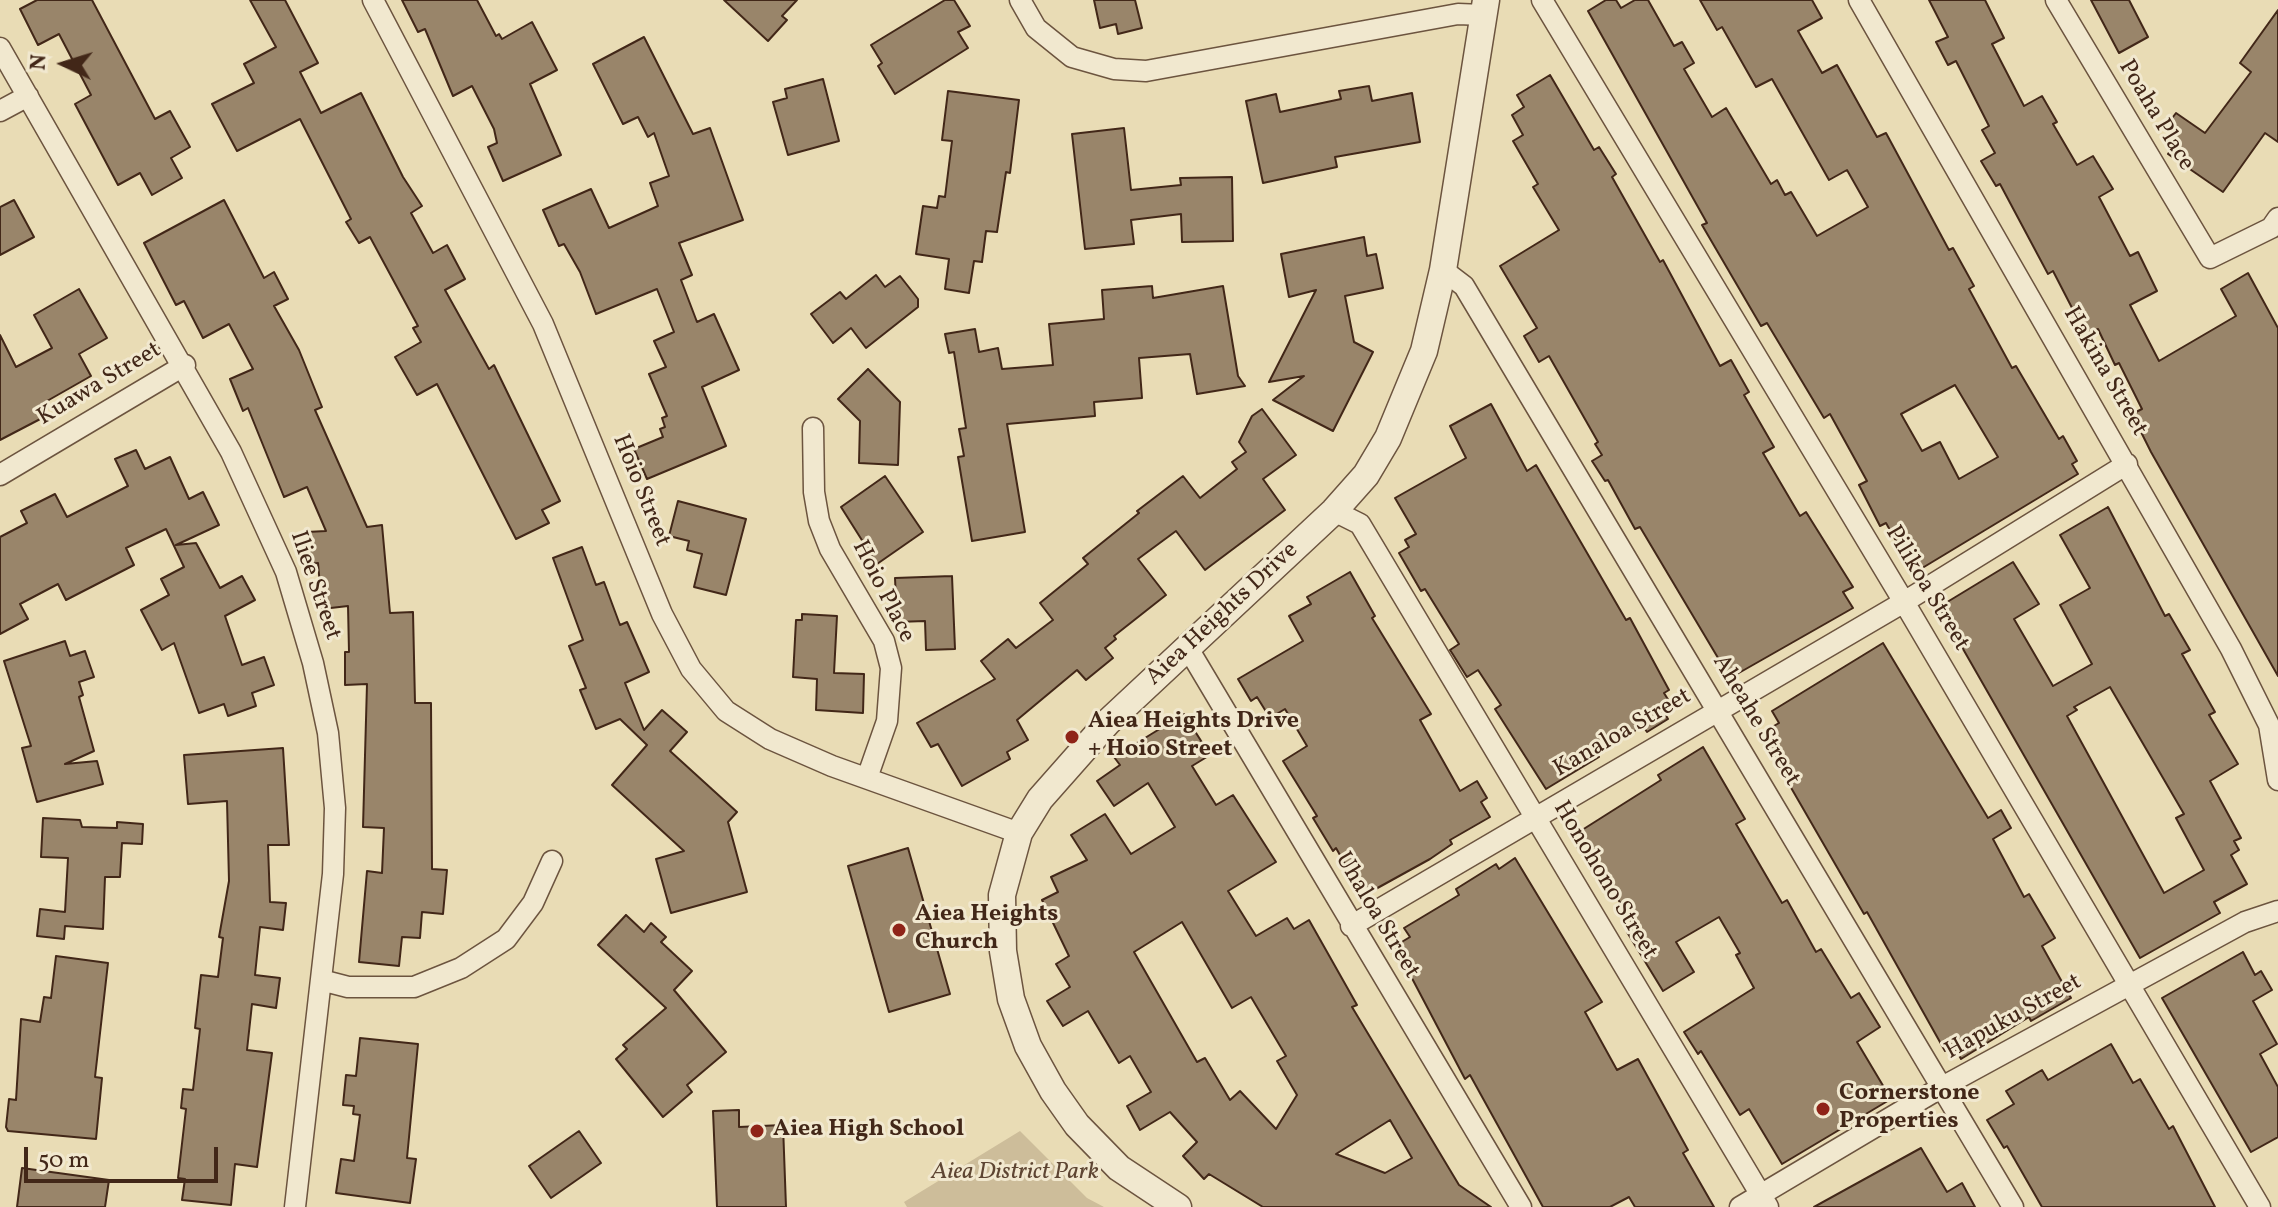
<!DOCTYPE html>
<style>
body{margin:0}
#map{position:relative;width:2278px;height:1207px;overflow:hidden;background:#e9dcb5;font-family:Vollkorn,serif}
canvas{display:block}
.north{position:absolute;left:24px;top:24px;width:80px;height:80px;-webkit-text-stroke:6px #f1e8cf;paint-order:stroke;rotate:274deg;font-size:22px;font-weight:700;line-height:32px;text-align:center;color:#422718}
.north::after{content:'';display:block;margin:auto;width:28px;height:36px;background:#422718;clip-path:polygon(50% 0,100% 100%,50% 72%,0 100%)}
.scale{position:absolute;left:24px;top:1147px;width:194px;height:36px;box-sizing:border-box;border:4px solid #422718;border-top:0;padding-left:10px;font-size:24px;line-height:28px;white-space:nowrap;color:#422718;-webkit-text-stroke:6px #f1e8cf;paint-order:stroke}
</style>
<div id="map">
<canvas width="2278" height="1207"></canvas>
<div class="north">N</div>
<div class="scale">50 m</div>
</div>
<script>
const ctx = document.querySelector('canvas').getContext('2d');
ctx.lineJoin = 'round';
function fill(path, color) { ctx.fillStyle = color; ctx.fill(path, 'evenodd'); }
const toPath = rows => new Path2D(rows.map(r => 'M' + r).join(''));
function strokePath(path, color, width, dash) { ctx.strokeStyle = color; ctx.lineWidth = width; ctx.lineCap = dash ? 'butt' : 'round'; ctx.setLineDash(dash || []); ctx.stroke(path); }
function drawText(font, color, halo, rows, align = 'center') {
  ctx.font = font + ' Vollkorn,serif'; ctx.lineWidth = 6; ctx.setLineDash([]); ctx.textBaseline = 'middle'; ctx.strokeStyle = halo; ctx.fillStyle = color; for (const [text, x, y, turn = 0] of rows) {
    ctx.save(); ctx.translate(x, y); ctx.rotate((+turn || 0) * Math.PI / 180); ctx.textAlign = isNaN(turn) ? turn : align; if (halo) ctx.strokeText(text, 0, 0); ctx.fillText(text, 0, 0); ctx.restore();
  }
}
fill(toPath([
 [1020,1131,1087,1198,1104,1207,907,1207,904,1202]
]), '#cdbd9a');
const building = toPath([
 [37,0,92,0,155,119,170,111,190,147,171,158,182,178,152,195,140,173,118,185,75,104,91,95,59,34,38,45,20,9,37,0],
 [250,0,285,0,318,63,300,72,321,113,361,93,403,177,422,206,411,213,433,253,447,245,465,279,445,290,489,369,494,365,560,501,542,510,549,523,516,539,437,384,417,395,395,357,421,342,413,328,418,326,370,237,359,243,346,222,351,219,300,119,237,151,212,104,254,83,244,64,276,47,250,0],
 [402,0,477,0,496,36,499,34,502,39,532,22,557,70,530,84,561,155,503,181,488,147,497,143,494,129,472,86,453,96,425,29,418,32,402,0],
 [724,0,797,0,782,16,787,20,768,41,724,0],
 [945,0,954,0,970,26,958,32,968,48,895,94,878,66,882,63,871,45,945,0],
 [1094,0,1135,0,1142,28,1118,34,1116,24,1100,28,1094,0],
 [1606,0,1616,0,1621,8,1635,0,1648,0,1674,46,1682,42,1694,63,1684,69,1712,117,1726,108,1771,184,1777,180,1785,195,1791,192,1817,236,1868,207,1847,170,1829,180,1772,79,1756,87,1722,27,1717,30,1700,0,1812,0,1822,18,1798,31,1822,73,1837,65,1877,137,1886,133,1949,250,1953,248,1974,286,1969,289,2012,368,2016,366,2059,439,2063,436,2077,461,2072,464,2078,474,1914,573,1886,523,1880,526,1859,485,1867,481,1830,414,1824,418,1767,323,1761,326,1702,225,1707,223,1588,11,1606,0],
 [1955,385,1998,457,1959,479,1940,442,1922,451,1901,414,1955,385],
 [1929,0,1985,0,2004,38,1992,44,2024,106,2042,96,2057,122,2053,124,2077,165,2093,156,2113,189,2099,197,2130,256,2138,252,2157,291,2130,305,2159,361,2236,316,2221,289,2248,273,2278,328,2278,676,2151,452,2132,414,2142,409,2119,363,2115,365,2098,329,2086,335,2053,271,2048,274,2000,184,1996,186,1981,161,1995,153,1982,130,1989,126,1956,61,1948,65,1936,42,1948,37,1929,0],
 [2091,0,2129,0,2148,37,2119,53,2091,0],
 [2278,10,2278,142,2265,133,2223,192,2168,154,2178,139,2164,129,2176,113,2205,133,2251,72,2240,63,2278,10],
 [644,37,693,134,710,128,743,220,679,243,692,275,681,280,697,322,714,314,739,370,702,387,726,446,647,479,634,449,663,437,660,429,665,427,662,418,667,416,649,374,666,367,654,341,674,332,657,289,596,314,580,272,564,244,559,246,543,210,591,189,609,228,658,206,650,183,669,176,654,133,648,137,638,117,623,124,593,64,644,37],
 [1550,75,1594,150,1599,147,1616,174,1612,177,1660,262,1663,260,1720,366,1731,360,1749,392,1744,395,1774,447,1763,453,1800,516,1806,512,1853,587,1843,592,1853,608,1730,678,1640,527,1635,529,1608,480,1605,481,1592,461,1602,455,1595,444,1598,442,1549,356,1539,362,1524,336,1537,328,1500,266,1559,230,1533,187,1538,184,1513,141,1523,135,1512,115,1524,107,1517,95,1550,75],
 [823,79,839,141,788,155,773,102,787,98,785,89,823,79],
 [1369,86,1372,101,1412,93,1420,142,1335,157,1337,167,1263,183,1246,101,1276,94,1280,112,1341,99,1339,91,1369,86],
 [948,91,1019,100,1010,173,1006,172,997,232,986,231,982,262,974,261,969,293,945,289,949,259,916,254,923,206,937,208,939,196,945,197,952,141,942,140,948,91],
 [1124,128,1131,190,1181,185,1180,178,1232,177,1233,241,1182,242,1181,214,1131,220,1134,244,1085,249,1072,134,1124,128],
 [14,200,34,237,0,255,0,207,14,200],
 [224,200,264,278,274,272,288,299,274,306,299,350,322,407,315,410,367,527,382,525,390,613,413,612,415,703,431,703,432,869,447,870,443,914,422,912,420,938,402,937,399,966,359,962,367,871,382,873,384,828,363,827,367,684,345,685,345,652,349,652,348,606,322,609,318,563,310,564,307,532,326,531,307,487,284,497,248,408,243,411,230,379,253,369,229,324,203,338,184,301,176,305,144,243,224,200],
 [1364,237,1367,256,1376,254,1383,288,1345,296,1354,342,1373,352,1333,431,1273,400,1304,376,1269,382,1316,290,1289,297,1281,254,1364,237],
 [876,275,885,287,900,276,918,299,918,307,866,348,851,328,833,343,811,314,840,292,846,299,876,275],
 [1152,286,1153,298,1223,286,1238,376,1245,386,1197,394,1190,354,1139,358,1142,398,1094,402,1095,416,1007,424,1025,532,972,541,958,457,964,456,959,429,966,428,954,352,949,353,945,334,975,329,979,352,998,348,1002,369,1053,365,1049,324,1104,319,1102,290,1152,286],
 [79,289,107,338,79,354,91,376,40,405,46,416,0,440,0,335,16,367,52,348,34,315,79,289],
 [868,369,900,402,898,465,859,463,860,421,838,399,868,369],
 [1491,404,1527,471,1536,465,1626,620,1630,618,1669,690,1664,693,1672,706,1664,712,1668,719,1647,732,1643,726,1597,753,1599,757,1546,789,1495,709,1501,705,1478,670,1467,677,1452,653,1450,650,1459,644,1425,589,1421,591,1399,553,1409,547,1405,540,1416,534,1395,498,1466,458,1450,426,1491,404],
 [1262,409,1296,455,1263,479,1285,510,1205,570,1176,531,1138,559,1166,595,1114,636,1116,639,1105,648,1113,658,1086,680,1077,670,1017,720,1028,740,1007,752,1010,759,962,786,938,744,931,747,917,723,995,679,981,661,1008,639,1016,648,1053,620,1040,603,1088,564,1083,558,1139,513,1137,511,1183,476,1200,498,1237,469,1232,462,1246,452,1239,442,1252,416,1262,409],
 [136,450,145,469,170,457,189,499,203,492,219,525,176,545,196,543,220,588,242,576,255,600,225,616,242,665,264,657,274,685,252,693,256,706,228,716,224,704,199,713,174,643,162,650,141,610,169,595,161,579,184,567,166,529,126,548,134,565,66,600,58,584,20,604,28,619,0,634,0,537,27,523,21,511,55,494,67,517,128,486,115,459,136,450],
 [885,476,923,532,877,564,841,507,885,476],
 [678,501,746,519,726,595,694,587,702,554,687,550,689,541,669,536,678,501],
 [2108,507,2165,616,2169,614,2190,650,2182,654,2215,712,2209,715,2238,764,2210,781,2241,838,2234,841,2239,850,2231,855,2247,884,2214,902,2220,913,2140,958,1939,607,2013,562,2039,604,2014,619,2053,686,2092,664,2060,605,2090,588,2060,535,2108,507],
 [2110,687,2184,814,2176,818,2204,870,2164,893,2067,716,2077,710,2074,707,2110,687],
 [582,547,596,585,604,582,620,625,627,622,649,672,625,683,644,730,662,710,687,732,670,751,737,812,728,822,747,892,671,913,656,859,684,851,612,785,647,745,620,719,596,729,580,690,586,688,569,646,583,640,553,558,582,547],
 [1350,572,1375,616,1372,618,1431,714,1420,720,1460,791,1477,781,1487,798,1481,802,1490,817,1450,840,1452,844,1430,859,1363,896,1336,848,1333,851,1313,818,1317,816,1283,761,1307,746,1285,709,1270,718,1257,697,1251,701,1238,679,1303,641,1289,616,1311,604,1307,597,1350,572],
 [952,576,955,649,926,650,925,621,897,622,895,578,952,576],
 [802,614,837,616,834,673,864,674,863,713,816,710,817,679,793,677,796,620,802,620,802,614],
 [65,641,70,656,85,651,94,677,79,682,83,695,79,697,94,751,65,764,97,761,103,784,37,802,22,748,31,746,4,661,65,641],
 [1883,643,1988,818,2001,810,2011,828,1993,839,2024,897,2029,894,2055,938,2042,946,2071,998,2031,1021,2029,1017,1961,1059,1954,1046,1945,1051,1867,912,1864,914,1760,734,1779,723,1772,711,1883,643],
 [1184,714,1210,755,1192,766,1216,805,1233,795,1276,862,1228,891,1256,936,1287,918,1294,929,1309,920,1357,1005,1352,1007,1459,1185,1491,1207,1263,1207,1209,1174,1204,1179,1183,1156,1197,1142,1170,1112,1140,1130,1127,1106,1151,1092,1130,1056,1119,1063,1088,1011,1063,1026,1047,1001,1070,987,1056,964,1069,956,1042,900,1058,892,1051,877,1087,860,1071,835,1105,814,1131,854,1175,827,1148,783,1114,806,1097,781,1120,765,1114,757,1184,714],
 [1182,922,1232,1008,1251,997,1286,1056,1277,1061,1297,1095,1276,1129,1240,1091,1230,1100,1205,1058,1197,1062,1134,952,1182,922],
 [1390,1120,1412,1158,1385,1173,1336,1154,1390,1120],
 [1703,747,1745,819,1736,824,1782,903,1787,900,1816,952,1821,949,1851,998,1859,993,1880,1027,1857,1042,1891,1099,1782,1164,1749,1109,1740,1115,1701,1051,1698,1054,1684,1032,1754,988,1736,955,1740,953,1719,917,1676,942,1694,972,1663,991,1627,932,1635,928,1599,867,1592,871,1571,837,1661,780,1658,775,1703,747],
 [283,748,289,845,268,845,270,902,286,903,283,930,260,927,255,975,280,978,276,1008,252,1004,247,1050,272,1053,257,1167,235,1164,231,1205,182,1200,185,1179,178,1178,186,1109,181,1108,183,1089,193,1090,200,1029,195,1028,201,975,218,977,223,938,219,937,229,881,227,801,188,804,184,755,283,748],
 [43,818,80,820,82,827,117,828,117,822,143,824,142,844,122,843,120,877,105,877,103,929,65,926,64,939,37,936,40,909,65,912,68,858,41,857,43,818],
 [908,848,950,994,889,1012,848,866,908,848],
 [1515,858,1602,1002,1585,1012,1617,1070,1638,1059,1688,1150,1683,1153,1714,1207,1635,1207,1629,1197,1610,1207,1543,1207,1470,1075,1465,1079,1395,946,1410,937,1404,928,1459,895,1456,889,1496,864,1499,869,1515,858],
 [626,915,644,932,651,923,666,937,661,942,692,971,674,990,726,1052,687,1085,692,1092,663,1117,616,1059,627,1049,623,1045,666,1008,598,945,626,915],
 [2243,952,2255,975,2261,971,2272,990,2253,1001,2277,1044,2260,1054,2278,1087,2278,1137,2251,1152,2162,998,2243,952],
 [56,956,108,963,95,1077,102,1078,96,1139,8,1131,6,1127,9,1099,16,1100,21,1019,40,1022,44,997,51,998,56,956],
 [360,1038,418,1044,407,1158,416,1159,410,1203,336,1193,341,1159,354,1161,360,1115,353,1114,354,1106,343,1105,346,1075,356,1076,360,1038],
 [2111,1044,2133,1083,2140,1079,2169,1129,2173,1126,2215,1207,2042,1207,2007,1146,2004,1148,1987,1120,2014,1104,2006,1091,2042,1070,2048,1080,2111,1044],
 [739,1110,739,1127,783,1125,786,1207,717,1207,713,1111,739,1110],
 [579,1131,601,1163,551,1198,529,1166,579,1131],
 [1921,1148,1947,1192,1962,1183,1975,1207,1814,1207,1921,1148],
 [22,1168,109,1180,105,1207,17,1207,22,1168]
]);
fill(building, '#99856a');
strokePath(building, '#422718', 2);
const minor = toPath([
 [373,0,543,324,662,614,691,669,726,711,770,739,832,766,1019,833],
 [1020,0,1036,28,1072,57,1114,69,1146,71,1458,14,1483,15],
 [1542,0,1904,602,2260,1207],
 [1859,0,2231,649,2269,725,2278,780],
 [2056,0,2210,258,2271,228,2278,218],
 [0,48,231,452,286,572,313,663,328,733,335,808,333,874,295,1207],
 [0,111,28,96],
 [1443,270,1464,286,2013,1207],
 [813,428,814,492,819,521,830,549,884,641,891,668,887,721,867,778],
 [0,475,185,365],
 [1334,511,1360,524,1768,1207],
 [1189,650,1521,1207],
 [1351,926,1904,602,2127,464],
 [321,980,348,987,414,987,461,968,506,939,533,903,552,861],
 [1740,1207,1942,1087,2245,922,2278,911]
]);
const tertiary = toPath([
 [1178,1207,1119,1168,1077,1125,1053,1091,1028,1046,1011,999,1003,951,1002,895,1019,833,1040,799,1108,722,1334,511,1366,475,1388,438,1424,351,1443,270,1486,0]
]);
strokePath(minor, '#6c543f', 23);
strokePath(tertiary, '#6c543f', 29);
strokePath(minor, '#f1e8cf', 20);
strokePath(tertiary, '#f1e8cf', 26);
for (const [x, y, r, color] of [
 [1072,737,8,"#8f2418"],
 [899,930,8,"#8f2418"],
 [1823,1109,8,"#8f2418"],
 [757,1131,8,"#8f2418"]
]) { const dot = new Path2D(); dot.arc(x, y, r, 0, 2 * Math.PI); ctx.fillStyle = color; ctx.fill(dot); strokePath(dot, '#f1e8cf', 3); }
drawText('24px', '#422718', '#f1e8cf', [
 ["Poaha Place",2155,116,59],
 ["Hakina Street",2104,372,60],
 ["Kuawa Street",100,385,-31],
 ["Hoio Street",640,491,68],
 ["Iliee Street",314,586,71],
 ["Pilikoa Street",1926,589,59],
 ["Hoio Place",882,592,63],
 ["Aiea Heights Drive",1223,615,-43],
 ["Aheahe Street",1755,721,59],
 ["Kanaloa Street",1623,734,-30],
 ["Honohono Street",1604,881,59],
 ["Uhaloa Street",1376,916,59],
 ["Hapuku Street",2014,1018,-29]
]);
drawText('bold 24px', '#422718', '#f1e8cf', [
 ["Aiea Heights Drive",1088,723],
 ["+ Hoio Street",1088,751],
 ["Aiea Heights",915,916],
 ["Church",915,944],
 ["Cornerstone",1839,1095],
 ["Properties",1839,1123],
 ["Aiea High School",773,1131]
], 'left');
drawText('italic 24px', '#5e4532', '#f1e8cf', [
 ["Aiea District Park",1015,1174]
]);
</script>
